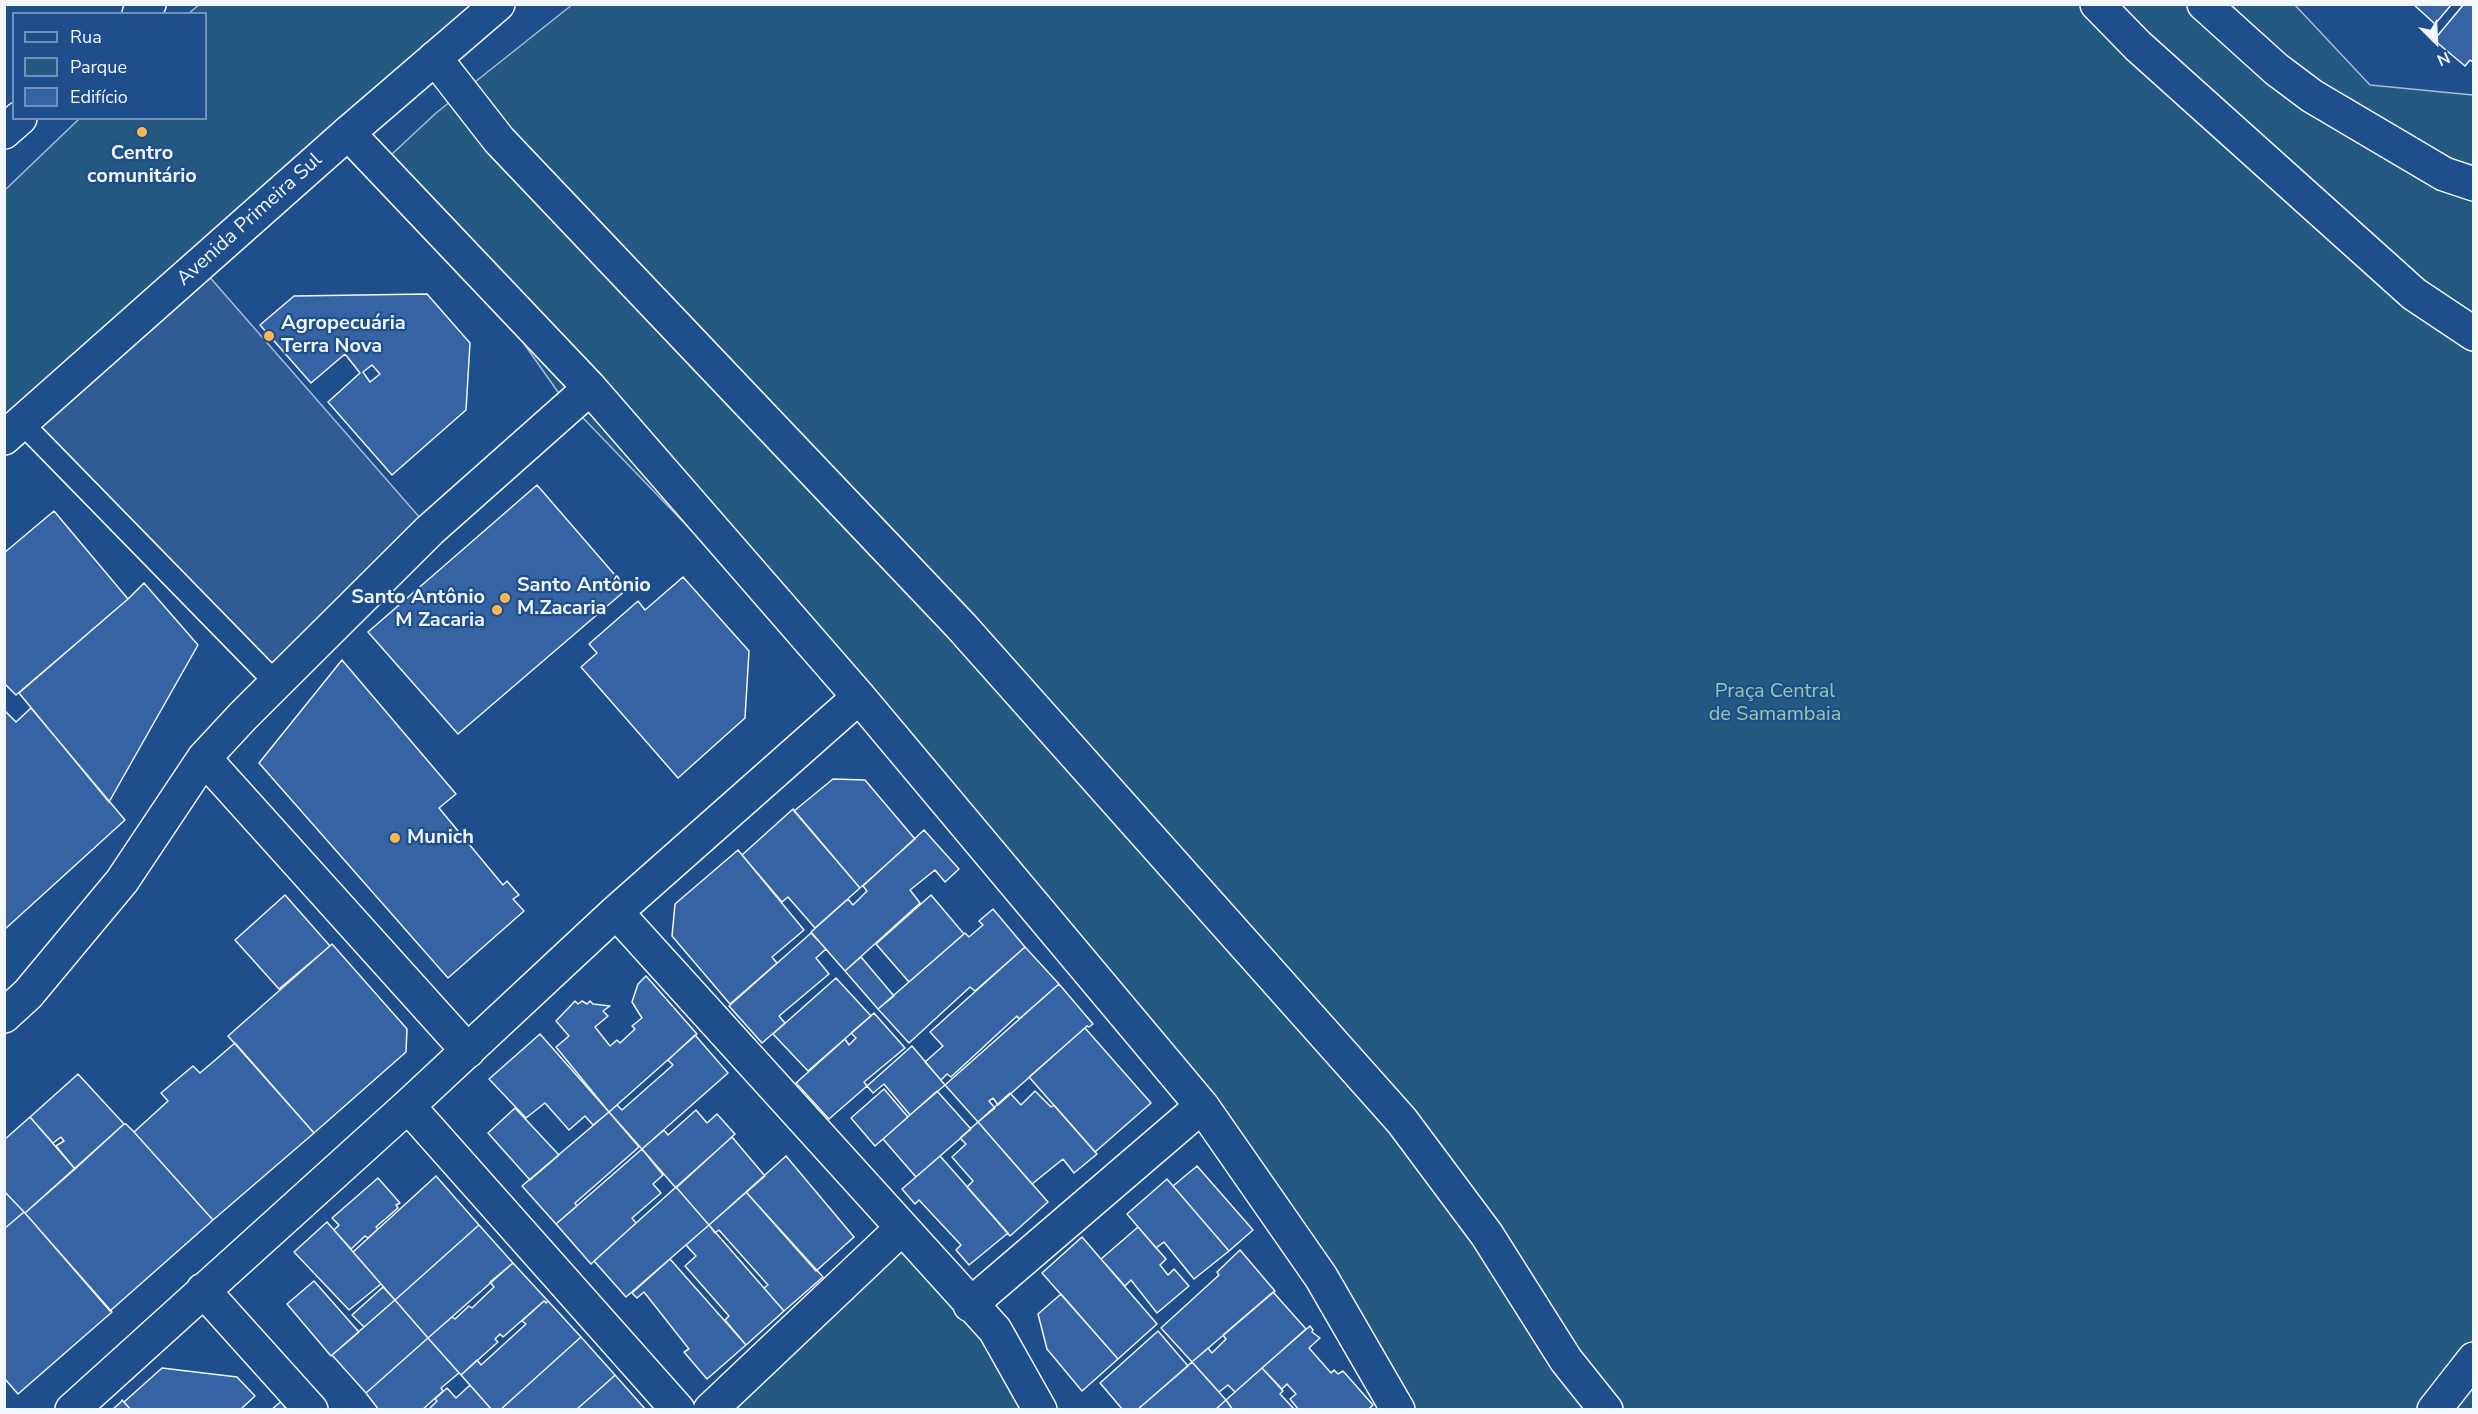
<!DOCTYPE html>
<meta charset="utf-8">
<style>
body{margin:0}
#map{position:relative;width:2478px;height:1414px;overflow:hidden;background:#1f4e8c;font-family:"Nunito Sans",sans-serif}
canvas{display:block}
.frame{position:absolute;inset:0;border:6px solid #f2f6ff;pointer-events:none}
.legend{position:absolute;left:12px;top:12px;width:195px;height:108px;box-sizing:border-box;background:#1f4e8c;border:2px solid #7391ba;margin:0;padding:8px 10px;list-style:none;font-size:18px;color:#f2f6ff}
.legend li{display:flex;align-items:center;gap:12px;height:30px}
.legend b{width:30px;border:2px solid #7391ba}
.north{position:absolute;left:2406px;top:12px;width:60px;height:60px;-webkit-text-stroke:4px #1f4e8c;paint-order:stroke;rotate:156deg;font-size:16px;font-weight:700;line-height:24px;text-align:center;color:#f2f6ff}
.north::after{content:'';display:block;margin:auto;width:21px;height:27px;background:#f2f6ff;clip-path:polygon(50% 0,100% 100%,50% 72%,0 100%)}
</style>
<div id="map">
<canvas width="2478" height="1414"></canvas>
<div class="frame"></div>
<ul class="legend">
<li><b style="height:8px;background:#1f4e8c"></b>Rua</li>
<li><b style="height:16px;background:#245a82"></b>Parque</li>
<li><b style="height:16px;background:#3563a3"></b>Edifício</li>
</ul>
<div class="north">N</div>
</div>
<script>
const ctx = document.querySelector('canvas').getContext('2d');
ctx.lineJoin = 'round';
function fill(path, color) { ctx.fillStyle = color; ctx.fill(path, 'evenodd'); }
const toPath = rows => new Path2D(rows.map(r => 'M' + r).join(''));
function strokePath(path, color, width, dash) { ctx.strokeStyle = color; ctx.lineWidth = width; ctx.lineCap = dash ? 'butt' : 'round'; ctx.setLineDash(dash || []); ctx.stroke(path); }
function drawText(font, color, halo, rows, align = 'center') {
  ctx.font = font + ' "Nunito Sans",sans-serif'; ctx.lineWidth = 4.5; ctx.setLineDash([]); ctx.textBaseline = 'middle'; ctx.strokeStyle = halo; ctx.fillStyle = color; for (const [text, x, y, turn = 0] of rows) {
    ctx.save(); ctx.translate(x, y); ctx.rotate((+turn || 0) * Math.PI / 180); ctx.textAlign = isNaN(turn) ? turn : align; if (halo) ctx.strokeText(text, 0, 0); ctx.fillText(text, 0, 0); ctx.restore();
  }
}
const green = toPath([
 [573,4,2294,4,2370,85,2473,95,2473,1409,1398,1409,1321,1277,853,698,558,392,391,155,436,113,573,4],
 [199,5,485,5,5,430,5,190,79,119,206,118,206,14,189,13,199,5],
 [901,1229,1040,1410,710,1410,901,1229]
]);
fill(green, '#245a82');
strokePath(green, '#a8bbd7', 1.5);
const parking = toPath([
 [200,266,428,527,273,676,24,424,200,266]
]);
fill(parking, '#305b95');
strokePath(parking, '#a8bbd7', 1.5);
const building = toPath([
 [2413,4,2452,4,2435,24,2413,4],
 [2464,4,2474,4,2474,63,2470,60,2465,66,2434,40,2464,4],
 [427,294,470,343,466,410,392,475,328,402,360,373,345,354,311,383,260,325,294,296,427,294],
 [372,365,380,374,370,382,363,372,372,365],
 [537,485,627,589,458,734,368,632,537,485],
 [54,511,128,599,16,695,4,683,4,553,54,511],
 [683,577,749,651,745,718,678,778,581,667,597,653,589,644,638,601,645,610,683,577],
 [144,583,198,645,109,802,19,693,128,599,144,583],
 [342,660,456,794,439,808,503,885,507,881,519,895,513,899,524,911,448,978,259,763,342,660],
 [31,708,125,820,4,930,4,710,16,722,31,708],
 [833,779,865,780,915,839,860,888,794,811,833,779],
 [793,809,860,888,815,928,788,897,782,902,742,855,793,809],
 [924,830,959,869,945,882,935,870,910,890,920,903,845,971,811,932,848,899,853,905,867,891,863,886,924,830],
 [738,850,804,930,772,957,777,963,730,1004,672,936,675,904,738,850],
 [285,895,330,946,279,989,235,940,285,895],
 [931,895,964,934,909,982,876,944,931,895],
 [993,909,1025,947,975,991,970,987,909,1043,878,1009,965,933,969,937,983,925,979,921,993,909],
 [811,933,826,949,816,958,829,974,779,1016,785,1023,762,1043,729,1006,811,933],
 [332,944,407,1029,406,1052,314,1133,228,1036,332,944],
 [1025,947,1059,984,1019,1019,1017,1016,951,1077,947,1074,941,1080,925,1062,943,1046,930,1032,1025,947],
 [861,957,894,996,878,1009,845,971,861,957],
 [646,976,697,1034,609,1112,556,1047,569,1036,556,1021,575,1001,578,1004,582,1001,587,1004,590,1001,593,1004,610,1006,603,1011,608,1016,595,1027,610,1046,617,1040,620,1043,635,1029,632,1026,642,1018,632,1002,638,984,646,976],
 [836,978,871,1016,808,1071,773,1034,836,978],
 [1059,984,1093,1024,1089,1027,1087,1026,998,1105,993,1098,989,1101,995,1108,978,1122,945,1085,1059,984],
 [874,1013,905,1048,864,1082,867,1086,829,1119,796,1083,845,1039,849,1045,856,1038,851,1033,874,1013],
 [1085,1028,1151,1103,1095,1152,1029,1077,1085,1028],
 [540,1034,609,1112,593,1125,585,1116,569,1130,545,1103,526,1118,489,1079,540,1034],
 [695,1035,728,1073,642,1149,609,1112,617,1105,622,1110,673,1065,668,1060,695,1035],
 [235,1043,314,1133,213,1220,134,1132,168,1101,161,1093,193,1066,200,1073,235,1043],
 [912,1046,945,1085,910,1115,884,1084,873,1093,867,1086,912,1046],
 [78,1074,124,1124,75,1169,56,1146,64,1141,61,1137,53,1143,30,1117,78,1074],
 [884,1089,908,1117,875,1146,851,1118,884,1089],
 [937,1091,971,1129,916,1177,883,1139,937,1091],
 [1035,1091,1051,1107,1054,1105,1097,1154,1074,1173,1063,1159,1032,1184,978,1122,1010,1093,1021,1105,1035,1091],
 [515,1108,559,1155,530,1180,488,1133,515,1108],
 [696,1110,707,1123,717,1114,735,1134,676,1188,642,1149,664,1130,668,1135,696,1110],
 [609,1112,639,1147,575,1203,577,1206,556,1224,522,1186,609,1112],
 [30,1117,75,1169,25,1213,4,1191,4,1140,30,1117],
 [978,1122,1048,1202,1010,1236,967,1187,973,1181,952,1157,966,1144,960,1138,978,1122],
 [124,1124,126,1124,134,1132,213,1220,110,1311,25,1213,124,1124],
 [732,1137,765,1176,709,1225,676,1187,732,1137],
 [642,1149,663,1175,653,1184,661,1193,632,1218,636,1223,591,1264,556,1224,642,1149],
 [786,1156,854,1237,816,1271,746,1192,786,1156],
 [940,1156,1008,1233,969,1265,956,1250,961,1245,919,1200,915,1204,902,1189,940,1156],
 [1197,1166,1253,1230,1229,1251,1173,1186,1197,1166],
 [436,1176,479,1225,395,1300,353,1252,436,1176],
 [378,1178,400,1203,396,1205,398,1208,376,1227,378,1229,368,1238,365,1236,351,1249,334,1230,339,1225,332,1218,378,1178],
 [1167,1179,1229,1251,1194,1279,1164,1242,1156,1248,1127,1214,1167,1179],
 [676,1187,709,1225,626,1297,594,1261,676,1187],
 [4,1191,24,1212,4,1229,4,1191],
 [746,1192,823,1277,784,1311,764,1288,768,1285,719,1230,715,1233,709,1225,746,1192],
 [24,1212,112,1312,18,1394,4,1378,4,1229,24,1212],
 [327,1222,381,1284,349,1310,294,1252,327,1222],
 [479,1225,513,1263,428,1338,395,1300,479,1225],
 [709,1225,784,1311,746,1345,725,1320,729,1316,685,1266,696,1256,686,1245,709,1225],
 [1138,1227,1166,1259,1160,1265,1168,1275,1174,1269,1189,1286,1157,1313,1131,1280,1125,1286,1101,1259,1138,1227],
 [1082,1237,1157,1324,1118,1359,1042,1273,1082,1237],
 [1240,1250,1275,1291,1192,1362,1161,1328,1219,1275,1217,1272,1240,1250],
 [670,1259,746,1345,707,1379,684,1352,689,1349,644,1292,637,1298,632,1293,670,1259],
 [513,1263,548,1301,546,1303,544,1301,503,1337,500,1334,495,1339,498,1342,461,1375,428,1338,452,1317,455,1319,469,1306,472,1308,494,1287,490,1282,513,1263],
 [314,1281,359,1332,331,1356,287,1304,314,1281],
 [383,1287,395,1300,364,1327,352,1315,383,1287],
 [1273,1292,1306,1329,1235,1392,1228,1385,1219,1392,1192,1362,1208,1348,1212,1353,1226,1339,1223,1335,1273,1292],
 [1061,1294,1118,1359,1082,1391,1047,1349,1038,1314,1061,1294],
 [395,1300,428,1338,366,1393,332,1355,395,1300],
 [544,1301,546,1303,548,1301,581,1337,500,1410,492,1410,461,1375,477,1360,481,1365,526,1324,522,1321,544,1301],
 [1310,1326,1313,1330,1312,1332,1320,1338,1309,1348,1331,1373,1334,1370,1338,1374,1343,1371,1373,1405,1368,1410,1299,1410,1290,1399,1296,1394,1287,1384,1282,1389,1262,1368,1310,1326],
 [1158,1331,1188,1366,1137,1410,1123,1410,1100,1383,1158,1331],
 [581,1337,615,1375,612,1378,576,1410,500,1410,581,1337],
 [428,1338,459,1373,441,1388,443,1391,422,1410,379,1410,366,1393,428,1338],
 [1192,1362,1226,1400,1215,1410,1137,1410,1192,1362],
 [162,1368,237,1377,255,1396,240,1410,131,1410,124,1402,162,1368],
 [1262,1368,1283,1391,1280,1394,1295,1410,1233,1410,1226,1400,1262,1368],
 [615,1375,646,1410,576,1410,612,1378,615,1375],
 [470,1385,492,1410,428,1410,437,1401,435,1399,447,1388,456,1398,470,1385],
 [122,1400,131,1410,112,1410,121,1402,122,1400],
 [1226,1400,1233,1410,1215,1410,1226,1400],
 [281,1402,287,1410,271,1410,278,1404,281,1402]
]);
fill(building, '#3563a3');
strokePath(building, '#f2f6ff', 1.5);
const lane = toPath([
 [22,423,277,684]
]);
const street = toPath([
 [2097,4,2138,46,2414,294,2474,334],
 [2204,4,2276,69,2312,96,2444,174,2474,184],
 [435,58,499,140,961,626,1402,1121,1487,1235,1566,1360,1606,1410],
 [348,133,590,388,859,697,1202,1106,1321,1277,1398,1410],
 [204,758,468,1051],
 [616,912,995,1330,1040,1410],
 [4,1016,28,994,122,881,204,758,243,716,430,530,590,388],
 [408,1106,678,1410],
 [203,1290,311,1410],
 [970,1305,1202,1106],
 [72,1410,408,1106,616,912,859,697],
 [710,1410,901,1229],
 [2434,1410,2474,1359]
]);
const secondary = toPath([
 [139,14,149,4],
 [4,132,20,118],
 [4,438,348,133,498,4]
]);
strokePath(lane, '#f2f6ff', 24);
strokePath(street, '#f2f6ff', 36);
strokePath(secondary, '#f2f6ff', 36);
strokePath(lane, '#1f4e8c', 21);
strokePath(street, '#1f4e8c', 33);
strokePath(secondary, '#1f4e8c', 33);
for (const [x, y, r, color] of [
 [142,132,6,"#ffb74d"],
 [269,336,6,"#ffb74d"],
 [505,598,6,"#ffb74d"],
 [497,610,6,"#ffb74d"],
 [395,838,6,"#ffb74d"]
]) { const dot = new Path2D(); dot.arc(x, y, r, 0, 2 * Math.PI); ctx.fillStyle = color; ctx.fill(dot); strokePath(dot, '#1f4e8c', 2); }
drawText('bold 20px', '#f2f6ff', '#1f4e8c', [
 ["Centro",142,154,"center"],
 ["comunitário",142,177,"center"],
 ["Agropecuária",281,324],
 ["Terra Nova",281,347],
 ["Santo Antônio",517,586],
 ["M.Zacaria",517,609],
 ["Santo Antônio",485,598,"right"],
 ["M Zacaria",485,621,"right"],
 ["Munich",407,838]
], 'left');
drawText('20px', '#f2f6ff', '#1f4e8c', [
 ["Avenida Primeira Sul",250,220,-42]
]);
drawText('20px', '#97c8a6', '#1f4e8c', [
 ["Praça Central",1775,692],
 ["de Samambaia",1775,715]
]);
</script>
